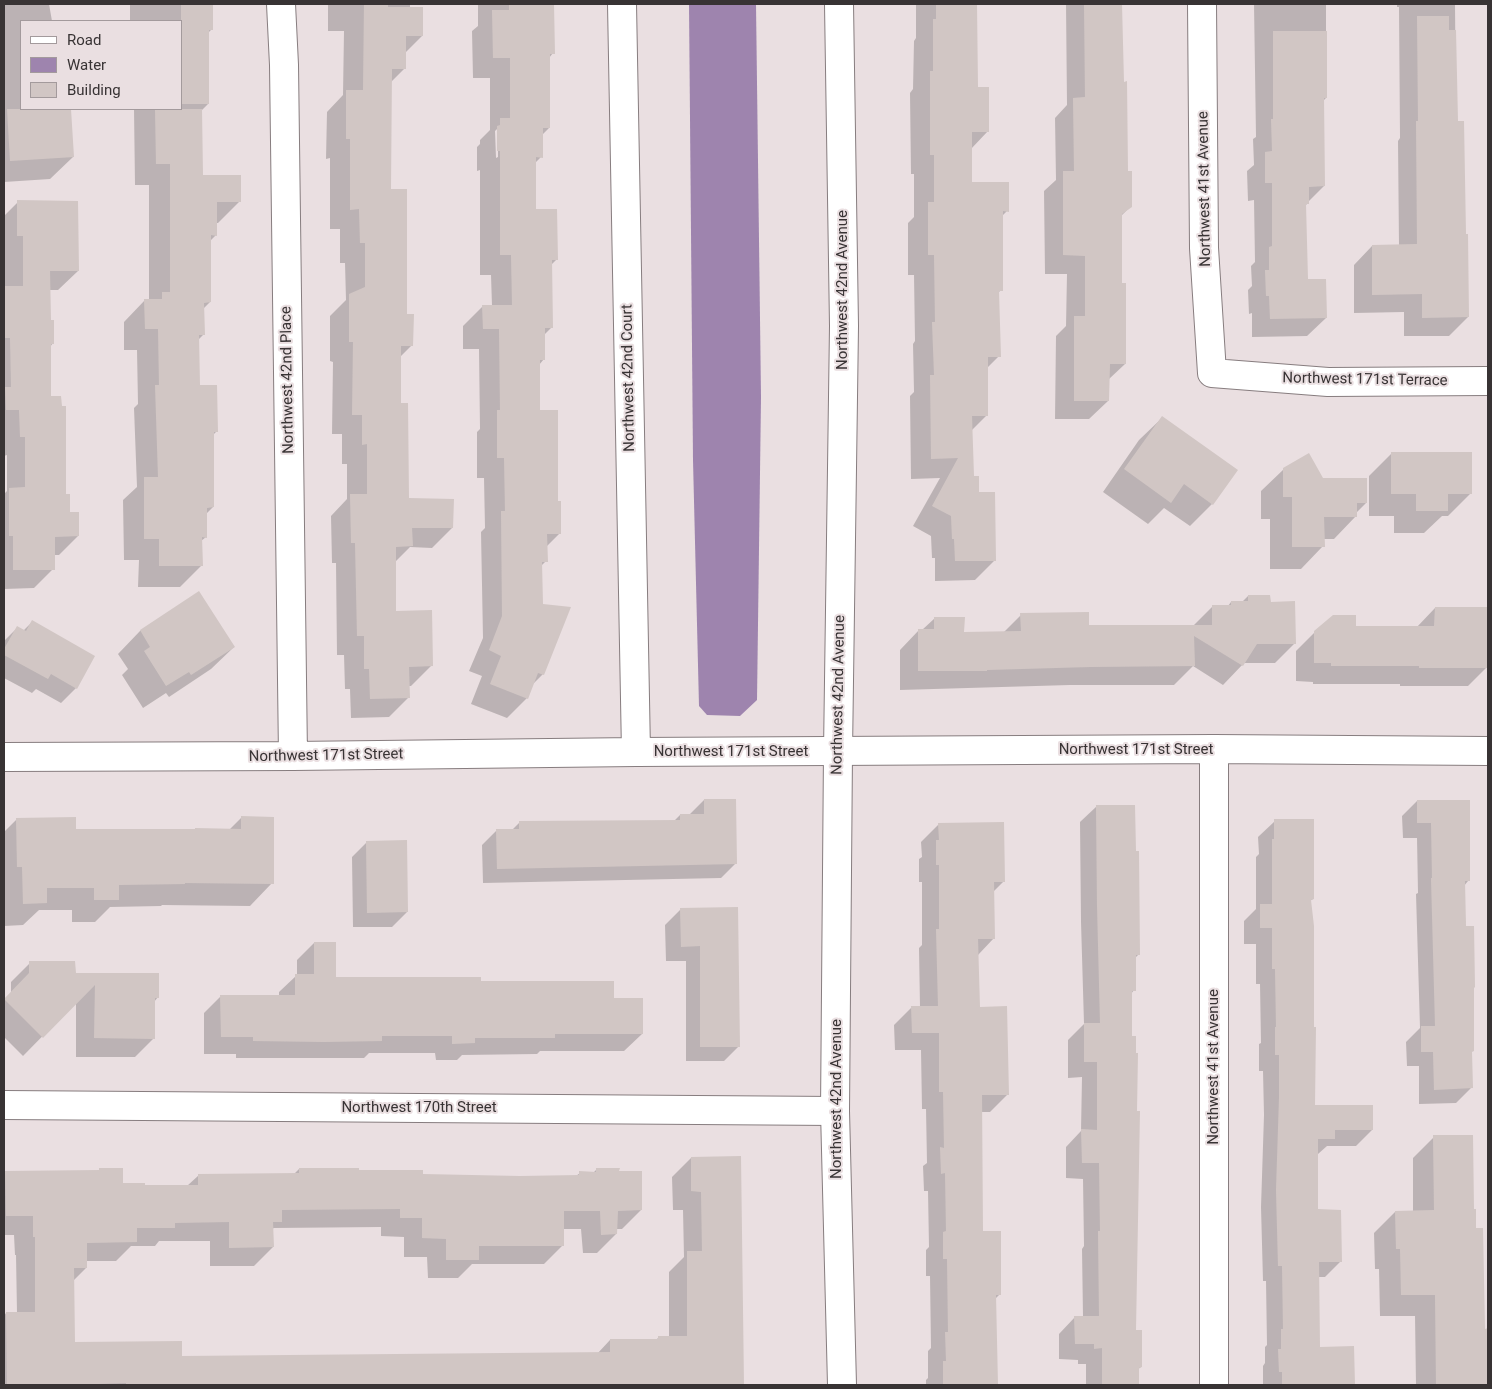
<!DOCTYPE html>
<style>
body{margin:0}
#map{position:relative;width:1492px;height:1389px;overflow:hidden;background:#eadfe1;font-family:Roboto,sans-serif}
canvas{display:block}
.frame{position:absolute;inset:0;border:5px solid #383334;pointer-events:none}
.legend{position:absolute;left:20px;top:20px;width:162px;height:90px;box-sizing:border-box;background:#eadfe1;border:1px solid #a39a9c;margin:0;padding:6px 9px;list-style:none;font-size:15px;color:#383334}
.legend li{display:flex;align-items:center;gap:10px;height:25px}
.legend b{width:25px;border:1px solid #a39a9c}
</style>
<div id="map">
<canvas width="1492" height="1389"></canvas>
<div class="frame"></div>
<ul class="legend">
<li><b style="height:6px;background:#fff"></b>Road</li>
<li><b style="height:14px;background:#9e84ae"></b>Water</li>
<li><b style="height:14px;background:#d1c6c4"></b>Building</li>
</ul>
</div>
<script>
const ctx = document.querySelector('canvas').getContext('2d');
ctx.lineJoin = 'round';
function fill(path, color) { ctx.fillStyle = color; ctx.fill(path, 'evenodd'); }
const toPath = rows => new Path2D(rows.map(r => 'M' + r).join(''));
function strokePath(path, color, width, dash) { ctx.strokeStyle = color; ctx.lineWidth = width; ctx.lineCap = dash ? 'butt' : 'round'; ctx.setLineDash(dash || []); ctx.stroke(path); }
function drawText(font, color, halo, rows, align = 'center') {
  ctx.font = font + ' Roboto,sans-serif'; ctx.lineWidth = 4; ctx.setLineDash([]); ctx.textBaseline = 'middle'; ctx.strokeStyle = halo; ctx.fillStyle = color; for (const [text, x, y, turn = 0] of rows) {
    ctx.save(); ctx.translate(x, y); ctx.rotate((+turn || 0) * Math.PI / 180); ctx.textAlign = isNaN(turn) ? turn : align; if (halo) ctx.strokeText(text, 0, 0); ctx.fillText(text, 0, 0); ctx.restore();
  }
}
fill(toPath([
 [689,4,756,4,761,397,757,700,740,716,707,715,699,706,693,460]
]), '#9e84ae');
fill(toPath([
 [4,4,49,4,52,21,21,21,21,109,70,109,73,157,50,179,4,182],
 [130,4,212,4,212,29,208,33,208,104,201,111,202,176,240,201,218,223,216,223,216,235,210,241,210,302,203,309,203,335,198,340,199,386,216,432,212,436,213,507,206,514,206,537,201,541,201,566,180,587,138,587,139,560,124,560,123,500,137,487,134,408,138,404,137,350,124,350,124,322,145,300,149,300,149,185,135,185,134,109,181,109,181,21,130,21],
 [328,4,410,4,410,8,422,36,405,53,405,68,390,83,389,190,406,315,412,345,400,357,400,405,407,500,452,528,432,548,410,547,395,562,395,612,431,666,411,686,408,686,409,697,389,717,351,718,350,689,345,689,344,655,337,655,336,563,332,563,331,516,347,499,347,464,342,464,342,434,332,434,333,362,330,361,330,316,346,300,345,263,340,263,340,229,330,229,330,158,326,159,327,112,343,95,344,31,328,31],
 [478,4,548,4,553,53,549,58,549,128,542,135,541,157,534,164,535,210,557,259,551,265,552,327,544,335,544,359,539,365,539,412,557,502,560,533,546,547,546,561,541,566,543,674,533,684,527,698,507,718,471,704,482,676,469,671,483,638,481,532,485,528,484,478,477,478,477,432,480,429,479,349,463,349,463,326,483,306,492,306,491,275,480,275,480,170,477,171,477,147,480,144,480,140,490,130,490,78,473,78,472,31,478,26],
 [498,128,498,157,496,158,495,131],
 [916,4,976,4,977,89,988,131,971,149,971,183,1007,211,1002,216,1001,290,998,293,999,356,986,369,987,415,971,431,972,477,978,493,995,560,975,580,935,581,935,558,932,558,931,536,913,526,940,478,911,479,910,396,914,392,913,344,915,341,914,275,908,275,908,223,914,217,914,174,911,174,910,93,913,89,914,41,916,38],
 [1066,4,1121,4,1123,83,1127,173,1130,207,1120,217,1121,284,1125,364,1108,380,1108,401,1089,419,1055,419,1056,336,1066,326,1067,274,1045,274,1044,191,1056,180,1055,118,1067,105],
 [1254,4,1326,4,1326,98,1323,101,1324,186,1308,202,1305,207,1307,280,1326,318,1307,336,1252,337,1252,313,1249,314,1248,290,1252,286,1251,266,1255,262,1254,200,1248,201,1247,171,1254,165,1253,139,1256,137],
 [1397,4,1455,4,1456,122,1468,317,1449,336,1404,336,1404,312,1354,313,1354,265,1372,246,1399,246,1398,141,1400,138,1399,7,1397,7],
 [18,202,78,271,58,290,49,290,50,321,53,343,50,347,50,397,69,514,78,536,59,555,53,555,53,569,34,588,4,589,4,494,7,491,7,455,4,456,4,216],
 [1162,418,1212,504,1190,526,1164,508,1148,524,1103,492,1139,440],
 [1391,454,1471,493,1448,516,1442,516,1424,533,1394,533,1394,516,1369,516,1369,476],
 [1284,469,1322,479,1366,503,1356,513,1356,516,1334,539,1323,539,1323,546,1301,569,1270,569,1270,519,1261,519,1261,491],
 [198,593,234,647,211,669,169,697,166,693,143,708,122,675,128,669,118,654,140,631],
 [1248,596,1269,603,1294,644,1275,663,1244,663,1223,685,1193,666,1174,685,1070,685,900,690,900,650,919,630,922,630,935,618,963,633,1003,633,1021,615,1088,627,1194,625,1213,606,1228,606,1231,602,1242,602],
 [1435,608,1486,668,1468,686,1400,686,1400,684,1313,684,1313,682,1296,681,1296,651,1315,632,1355,628,1416,628],
 [32,622,76,688,61,703,36,689,32,693,4,678,4,641,17,628,23,631],
 [704,800,736,863,721,878,483,883,482,845,497,830,512,830,520,822,674,821,680,815,689,815],
 [1417,801,1468,881,1464,886,1471,1088,1456,1103,1419,1104,1419,1066,1407,1066,1406,1042,1420,1028,1416,894,1418,893,1417,838,1403,838,1402,816],
 [1097,806,1139,954,1134,959,1134,990,1131,994,1135,1331,1141,1367,1137,1370,1137,1385,1086,1385,1086,1364,1078,1364,1078,1360,1059,1359,1059,1334,1075,1317,1083,1317,1082,1249,1084,1246,1083,1179,1066,1178,1066,1147,1081,1131,1082,1077,1068,1078,1068,1040,1084,1024,1081,922,1080,822],
 [241,818,272,883,250,906,162,905,161,906,110,907,95,922,72,922,72,910,39,910,23,925,4,926,4,832,17,819,75,830,229,830],
 [1275,821,1313,899,1310,901,1314,1106,1372,1130,1356,1146,1327,1146,1318,1154,1316,1211,1341,1261,1325,1277,1318,1277,1319,1348,1353,1348,1353,1385,1263,1385,1263,1366,1265,1363,1265,1347,1267,1345,1266,1281,1263,1281,1261,1207,1264,1115,1263,1071,1259,1071,1259,1044,1261,1043,1260,984,1256,984,1256,944,1244,944,1244,921,1256,909,1256,857,1259,854,1258,837],
 [939,824,1004,881,993,892,994,938,978,955,978,1008,1008,1094,990,1112,981,1112,982,1232,1000,1294,995,1299,996,1385,926,1385,926,1380,928,1378,928,1351,931,1348,930,1276,926,1276,926,1250,929,1247,928,1191,924,1191,923,1166,927,1163,926,1109,922,1109,921,1050,895,1050,894,1025,912,1007,920,1007,919,948,922,945,922,882,919,882,919,859,922,857,921,842],
 [367,842,407,912,392,927,353,927,352,857],
 [737,908,739,1046,724,1061,686,1061,686,961,666,961,665,925,680,910],
 [314,943,335,978,480,982,613,1000,642,1034,624,1051,540,1051,537,1054,462,1055,457,1060,436,1060,435,1053,369,1053,364,1058,236,1058,236,1054,204,1054,204,1013,221,996,279,996,279,992,297,975,297,960],
 [30,963,158,997,154,1002,154,1038,135,1057,76,1057,76,1002,23,1056,4,1037,4,1000,11,993,11,982],
 [1434,1137,1473,1210,1484,1330,1488,1330,1488,1385,1416,1385,1415,1316,1380,1316,1379,1269,1375,1269,1374,1233,1395,1212,1413,1211,1413,1158],
 [740,1157,742,1385,4,1385,4,1316,6,1313,17,1313,16,1255,15,1255,14,1235,4,1235,4,1174,6,1173,97,1172,99,1170,122,1184,144,1186,187,1186,199,1175,294,1174,299,1169,358,1171,422,1176,576,1176,580,1173,593,1173,597,1169,618,1172,641,1210,622,1229,616,1229,616,1234,597,1253,583,1253,581,1229,563,1229,563,1245,544,1264,472,1264,458,1278,428,1278,427,1257,404,1257,404,1237,381,1236,381,1227,274,1228,272,1229,273,1247,254,1266,210,1266,210,1241,159,1241,155,1246,131,1246,116,1261,86,1261,86,1268,73,1281,73,1343,181,1357,597,1354,610,1340,656,1340,658,1338,669,1337,669,1272,684,1257,683,1210,673,1210,672,1177,691,1158]
]), '#0003');
fill(toPath([
 [181,4,213,4,213,30,209,30,209,104,181,104],
 [364,4,388,4,388,7,423,7,423,36,406,36,406,69,392,69,391,189,407,189,407,314,414,314,413,346,401,346,401,403,408,403,409,498,454,499,453,528,412,528,413,546,396,547,396,611,432,610,433,666,409,667,410,698,370,699,369,669,364,669,364,636,357,636,355,543,351,543,350,494,367,494,367,444,362,445,362,415,352,415,353,342,349,342,349,294,365,287,365,243,360,243,359,209,350,210,350,139,346,139,346,90,363,90],
 [554,4,555,54,550,54,550,128,543,128,543,158,536,157,536,209,557,209,558,260,552,260,553,328,545,328,545,360,540,360,540,410,558,410,558,501,561,501,561,534,547,534,548,562,542,562,543,604,571,607,544,675,538,673,528,699,490,684,501,656,489,650,502,616,501,511,505,511,504,458,497,458,497,410,500,410,499,329,483,329,482,305,512,305,511,255,500,255,500,151,497,151,497,126,500,125,500,118,510,118,510,58,493,58,492,10,509,10,509,5],
 [936,4,977,4,978,87,989,87,989,132,972,132,972,182,1009,182,1009,212,1003,211,1003,291,999,291,1001,357,988,357,988,416,972,416,974,476,979,476,979,492,995,492,996,561,955,561,954,539,952,539,951,516,932,506,958,458,931,459,930,375,934,375,932,322,935,322,934,255,928,255,928,202,934,202,934,155,930,155,930,71,933,71,933,19,936,19],
 [1084,4,1122,4,1124,82,1127,81,1128,171,1132,171,1132,207,1122,214,1122,283,1126,283,1126,364,1110,364,1109,401,1074,401,1074,316,1085,316,1085,256,1063,255,1063,171,1074,171,1073,98,1085,97],
 [1417,16,1449,16,1449,30,1456,30,1458,121,1464,121,1466,234,1468,234,1469,317,1422,318,1422,294,1372,295,1372,245,1417,244,1416,121,1418,121],
 [1273,31,1327,31,1327,98,1324,98,1325,186,1309,187,1309,204,1306,204,1308,279,1326,279,1327,318,1270,319,1269,296,1266,296,1265,270,1269,270,1269,247,1272,246,1272,183,1265,183,1265,152,1272,151,1271,119,1273,119],
 [7,109,71,109,74,157,10,161],
 [155,109,202,109,203,175,241,175,241,202,217,202,217,236,211,235,211,302,204,303,205,335,199,335,200,385,217,385,218,432,214,432,214,507,207,508,207,538,202,537,203,566,159,566,159,539,144,539,144,477,158,477,155,385,159,385,158,329,145,329,144,299,162,299,162,292,170,292,170,164,156,164],
 [17,200,78,201,79,271,50,271,51,320,54,320,54,344,51,344,51,396,61,396,62,406,66,406,66,494,70,494,70,512,79,512,79,536,55,537,55,570,13,570,13,536,9,536,9,488,25,487,25,437,20,437,19,410,6,410,5,387,11,387,10,338,4,338,4,286,23,286,23,236,17,236],
 [1162,416,1238,470,1213,505,1184,484,1171,503,1124,469],
 [1391,452,1472,452,1472,494,1448,494,1448,511,1416,511,1416,494,1391,494],
 [1309,453,1323,478,1367,478,1367,503,1357,503,1357,517,1324,517,1325,547,1292,547,1292,497,1283,497,1283,468],
 [199,591,235,647,191,675,189,672,166,686,144,651,150,647,140,630],
 [1248,595,1270,595,1271,602,1295,601,1296,644,1257,644,1243,666,1194,636,1195,666,1090,667,987,670,987,671,918,671,918,629,934,629,934,617,965,617,964,632,1021,631,1020,613,1089,612,1089,625,1212,625,1212,605,1231,605,1231,601,1248,601],
 [1435,607,1488,607,1488,668,1419,668,1419,666,1331,666,1331,663,1314,663,1314,631,1333,615,1356,615,1356,626,1434,626],
 [32,620,95,656,77,689,51,674,48,679,4,655,4,649,17,626,26,631],
 [704,799,736,799,737,864,497,869,496,829,519,829,519,821,680,820,680,814,704,814],
 [1417,800,1470,800,1470,881,1465,881,1466,926,1474,926,1475,987,1474,988,1474,1051,1472,1052,1473,1088,1434,1090,1433,1052,1421,1052,1421,1026,1435,1026,1431,878,1432,878,1431,823,1417,823],
 [1096,805,1135,805,1136,851,1139,851,1140,955,1136,955,1136,991,1132,991,1132,1036,1136,1036,1136,1053,1138,1053,1137,1111,1140,1111,1136,1330,1142,1330,1142,1367,1139,1368,1139,1385,1102,1385,1102,1348,1094,1349,1094,1344,1075,1344,1074,1316,1099,1316,1098,1231,1100,1231,1099,1163,1082,1163,1081,1129,1097,1130,1097,1062,1084,1062,1084,1023,1100,1023,1097,905],
 [241,816,274,817,274,884,185,883,185,884,119,885,119,900,94,900,94,888,47,888,47,903,23,904,22,867,17,867,16,818,76,817,76,829,195,829,195,828,241,829],
 [1274,819,1314,819,1314,899,1311,900,1314,926,1314,1027,1316,1027,1315,1105,1373,1105,1373,1130,1335,1130,1335,1139,1318,1139,1318,1209,1341,1210,1342,1262,1319,1262,1320,1347,1354,1346,1355,1385,1282,1385,1282,1372,1279,1372,1278,1349,1281,1349,1281,1329,1283,1329,1282,1266,1278,1266,1276,1190,1279,1098,1279,1055,1275,1055,1275,1027,1276,1027,1275,969,1272,969,1272,928,1260,928,1260,904,1272,904,1272,839,1274,839],
 [1004,822,1005,882,994,882,995,939,978,939,980,1007,1007,1006,1009,1095,982,1095,983,1231,1001,1231,1001,1295,996,1295,998,1385,943,1385,943,1361,946,1361,945,1332,948,1332,947,1259,943,1259,943,1232,946,1231,945,1173,941,1174,940,1147,944,1148,943,1092,939,1092,939,1033,912,1033,911,1006,938,1006,936,929,939,929,939,865,936,865,936,840,939,840,938,823],
 [407,840,408,912,367,913,366,841],
 [738,907,740,1047,700,1047,700,946,681,947,680,908],
 [314,942,336,942,336,977,481,977,481,981,614,981,614,998,643,998,643,1034,555,1034,555,1038,475,1038,475,1043,452,1044,452,1036,382,1036,382,1041,324,1042,253,1041,253,1037,221,1037,220,995,295,995,295,974,314,974],
 [29,961,75,961,76,973,159,973,159,998,155,998,155,1039,94,1038,95,985,43,1038,4,999,29,973],
 [1433,1135,1473,1135,1474,1209,1476,1209,1476,1228,1483,1228,1485,1329,1488,1328,1488,1385,1436,1385,1435,1295,1401,1295,1400,1249,1396,1249,1395,1211,1434,1210],
 [741,1156,744,1385,126,1385,126,1383,70,1385,7,1385,6,1312,35,1312,35,1237,33,1237,33,1216,6,1216,5,1171,99,1170,99,1168,123,1168,123,1183,145,1183,145,1185,198,1185,198,1174,299,1173,299,1168,359,1168,359,1170,423,1170,423,1174,520,1176,579,1175,579,1171,596,1172,596,1168,620,1168,619,1171,642,1171,642,1210,618,1211,617,1234,601,1235,600,1211,564,1211,564,1246,479,1246,479,1260,446,1260,446,1239,422,1238,422,1218,400,1218,400,1209,282,1210,282,1222,273,1222,274,1247,229,1248,229,1222,175,1223,175,1228,137,1228,137,1242,87,1243,87,1268,74,1268,75,1342,182,1341,182,1356,610,1352,610,1339,658,1339,658,1336,687,1336,687,1251,702,1251,701,1192,691,1191,691,1157]
]), '#d1c6c4');
const street = toPath([
 [281,4,284,65,293,756],
 [622,4,636,752],
 [1202,4,1204,248,1212,373,1328,382,1488,381],
 [1214,749,1214,1385],
 [4,757,293,756,636,752,1214,749,1488,751],
 [4,1105,835,1111]
]);
const secondary = toPath([
 [839,4,844,326,838,752,835,1111,842,1385]
]);
strokePath(street, '#877d7f', 30);
strokePath(secondary, '#877d7f', 30);
strokePath(street, '#fff', 28);
strokePath(secondary, '#fff', 28);
drawText('15px', '#383334', '#eadfe1', [
 ["Northwest 41st Avenue",1205,189,-91],
 ["Northwest 42nd Avenue",843,290,-90],
 ["Northwest 42nd Court",629,378,-91],
 ["Northwest 42nd Place",288,380,-91],
 ["Northwest 171st Terrace",1365,380,1],
 ["Northwest 42nd Avenue",839,695,-89],
 ["Northwest 171st Street",1136,750],
 ["Northwest 171st Street",731,752],
 ["Northwest 171st Street",326,756,-1],
 ["Northwest 41st Avenue",1214,1067,-90],
 ["Northwest 42nd Avenue",837,1099,-90],
 ["Northwest 170th Street",419,1108]
]);
</script>
